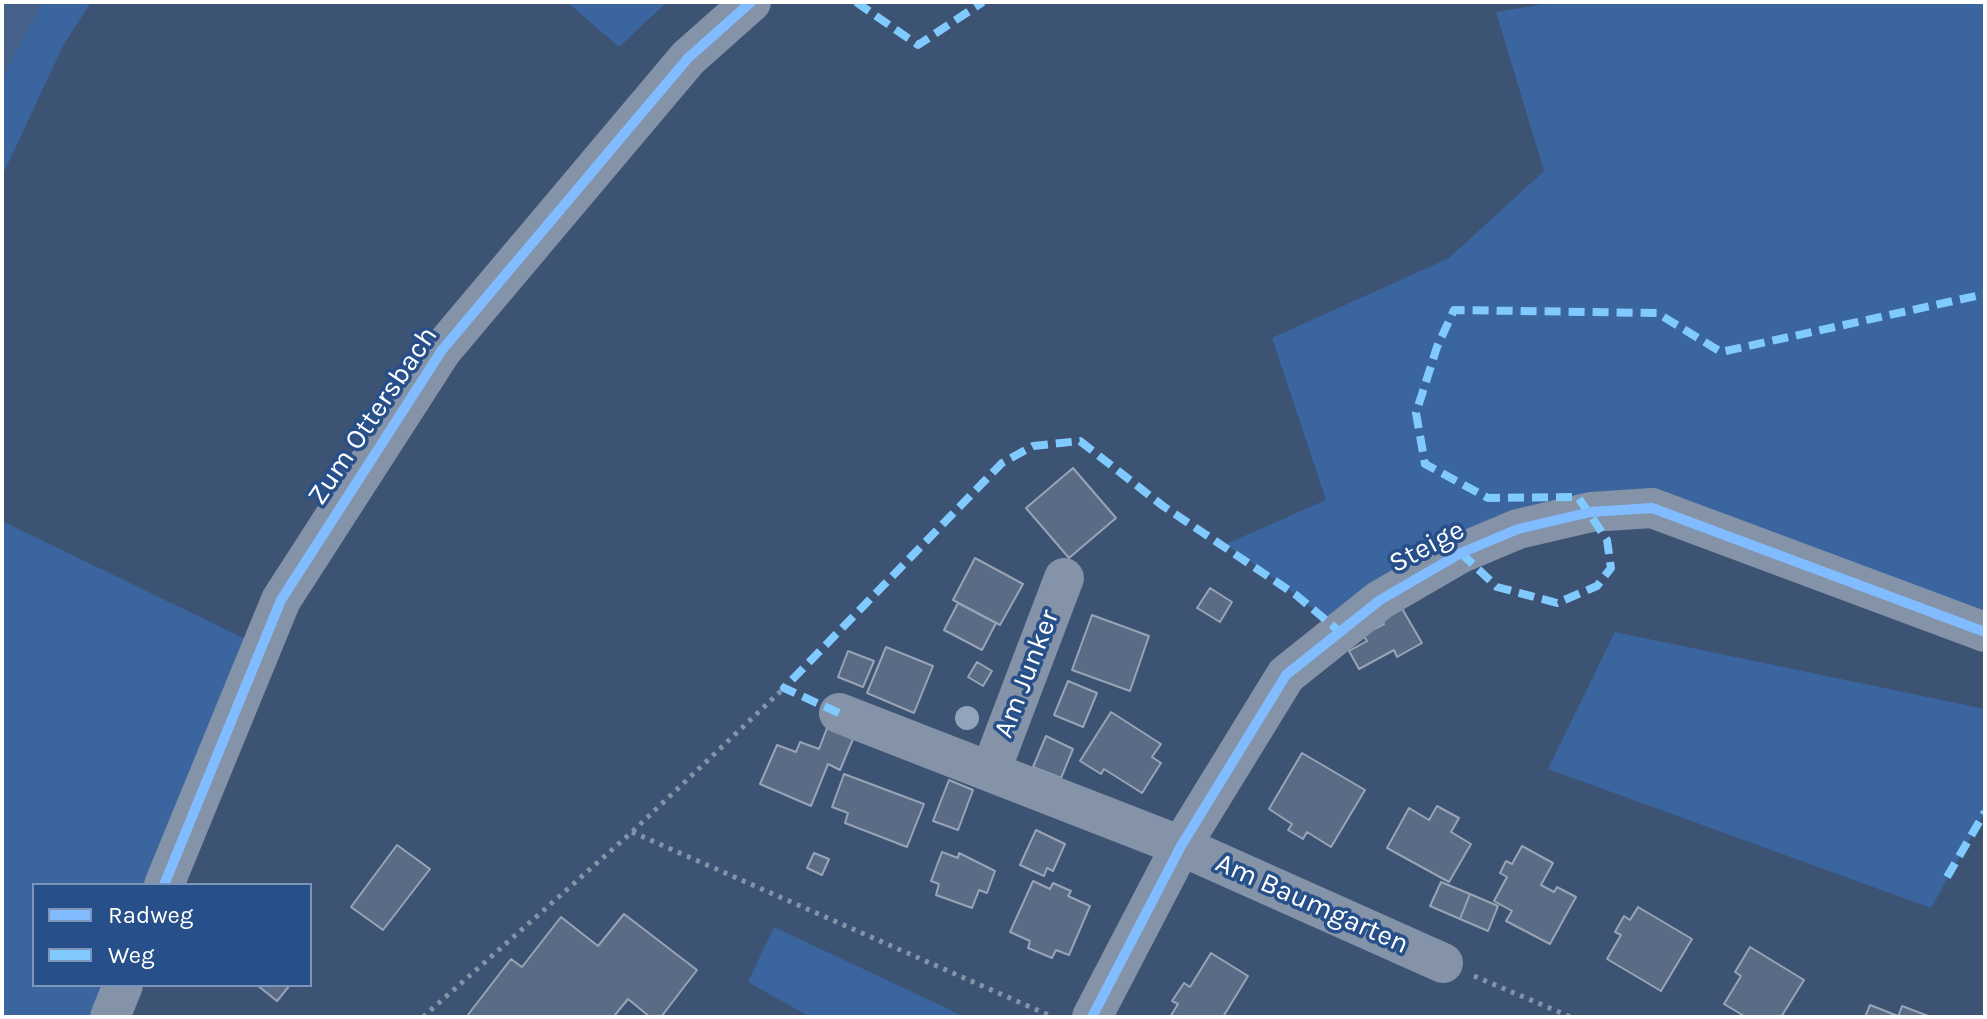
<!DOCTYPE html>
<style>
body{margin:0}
#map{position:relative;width:1987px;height:1019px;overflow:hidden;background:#3d5373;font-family:Karla,sans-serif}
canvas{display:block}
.frame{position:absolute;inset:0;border:4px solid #fff;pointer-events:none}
.legend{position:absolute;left:32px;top:883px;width:280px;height:104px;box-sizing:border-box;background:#274f89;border:2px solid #7d95b8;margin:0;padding:10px 14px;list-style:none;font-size:24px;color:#fff}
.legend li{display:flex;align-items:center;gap:16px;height:40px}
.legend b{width:40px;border:2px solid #7d95b8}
</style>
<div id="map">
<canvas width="1987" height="1019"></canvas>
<div class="frame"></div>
<ul class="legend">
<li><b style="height:10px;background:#80bcff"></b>Radweg</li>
<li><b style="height:10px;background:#80caff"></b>Weg</li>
</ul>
</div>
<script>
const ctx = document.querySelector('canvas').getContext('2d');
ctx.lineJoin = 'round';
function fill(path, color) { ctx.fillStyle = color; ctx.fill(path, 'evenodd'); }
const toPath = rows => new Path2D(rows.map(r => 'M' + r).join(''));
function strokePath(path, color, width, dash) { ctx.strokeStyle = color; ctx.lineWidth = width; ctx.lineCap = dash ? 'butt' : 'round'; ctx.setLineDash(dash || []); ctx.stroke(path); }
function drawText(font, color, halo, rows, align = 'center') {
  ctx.font = font + ' Karla,sans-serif'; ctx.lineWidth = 7; ctx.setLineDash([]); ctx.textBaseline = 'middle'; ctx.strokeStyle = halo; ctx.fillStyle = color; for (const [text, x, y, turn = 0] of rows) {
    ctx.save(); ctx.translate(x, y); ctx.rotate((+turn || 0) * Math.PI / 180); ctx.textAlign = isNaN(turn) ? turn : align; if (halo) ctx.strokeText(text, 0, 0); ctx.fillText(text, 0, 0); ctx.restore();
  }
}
fill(toPath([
 [43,2,91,2,63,46,2,176,2,78],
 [567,2,667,2,619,47],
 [1558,2,1985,2,1985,632,1652,508,1591,512,1339,631,1296,595,1226,544,1326,500,1272,338,1449,258,1544,171,1496,12],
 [2,521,262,647,164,885,34,885,34,985,123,985,110,1017,2,1017],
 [1615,632,1985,709,1985,812,1931,908,1548,769],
 [774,927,963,1016,810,1017,748,982]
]), '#3b659e');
fill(toPath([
 [2,2,43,2,2,78]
]), '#46628a');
const building = toPath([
 [1073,468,1116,518,1069,558,1026,508,1073,468],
 [975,558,1023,584,1000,625,953,600,975,558],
 [1210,588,1232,602,1220,622,1197,608,1210,588],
 [958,603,996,623,982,650,944,630,958,603],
 [1400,605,1422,643,1397,657,1394,650,1359,669,1349,651,1367,641,1363,635,1384,624,1381,616,1400,605],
 [1092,615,1149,636,1130,691,1072,670,1092,615],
 [886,647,933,666,914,713,867,693,886,647],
 [848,651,874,661,863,687,838,677,848,651],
 [977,662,992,671,983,686,968,677,977,662],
 [1068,681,1097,693,1083,727,1054,715,1068,681],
 [1111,712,1161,744,1152,757,1161,763,1142,793,1104,769,1101,774,1080,761,1111,712],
 [827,728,853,739,840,770,828,764,811,806,760,784,777,745,796,752,800,742,819,749,827,728],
 [1046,736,1073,749,1061,778,1033,767,1046,736],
 [1302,753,1365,790,1331,847,1307,832,1303,839,1288,830,1292,824,1269,809,1302,753],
 [844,774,924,804,907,847,845,823,848,813,832,807,844,774],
 [949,780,973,790,958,830,933,821,949,780],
 [1437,806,1459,818,1451,832,1471,844,1449,882,1387,848,1409,808,1429,820,1437,806],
 [1036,830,1065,844,1053,871,1047,868,1044,876,1020,865,1036,830],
 [397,845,430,869,383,930,351,907,397,845],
 [1522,846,1553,863,1541,885,1554,892,1557,887,1576,897,1550,944,1506,921,1512,911,1494,901,1507,877,1500,873,1506,861,1512,864,1522,846],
 [942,852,958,858,959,853,995,871,987,893,979,890,972,908,936,895,939,884,931,881,942,852],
 [814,853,829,859,822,875,807,868,814,853],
 [1033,881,1050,889,1053,883,1071,891,1068,896,1090,906,1069,955,1056,950,1052,958,1028,948,1030,941,1010,932,1033,881],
 [1441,882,1470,894,1460,919,1430,906,1441,882],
 [1470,894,1498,906,1488,931,1460,919,1470,894],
 [1638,907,1692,939,1661,991,1607,959,1621,935,1615,932,1624,916,1630,920,1638,907],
 [624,914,697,970,661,1017,650,1017,628,999,615,1015,617,1017,467,1016,511,959,522,967,561,917,598,946,624,914],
 [1750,947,1804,980,1781,1017,1746,1017,1724,1004,1741,976,1735,972,1750,947],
 [1211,953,1248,976,1223,1017,1170,1017,1178,1004,1172,1001,1184,983,1190,987,1211,953],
 [257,985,290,985,277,1001,257,985],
 [1870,1005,1898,1016,1898,1017,1865,1017,1870,1005],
 [1902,1006,1931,1017,1898,1017,1902,1006]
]);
fill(building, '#5a6c85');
strokePath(building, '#98a4b6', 2);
strokePath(toPath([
 [632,832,1053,1017],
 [1474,976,1571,1017],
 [423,1017,632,832,784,688]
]), '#8493a8', 5, [4, 6]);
strokePath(toPath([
 [839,713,1181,846,1443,963],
 [991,770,1064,578],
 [164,885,281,600,442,350,688,58,751,2],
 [110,1017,123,985],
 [1092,1017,1181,846,1286,675,1380,600,1461,553,1518,529,1591,512,1652,508,1985,632]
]), '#8493a8', 40);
strokePath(toPath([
 [856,2,918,45,983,2],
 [1461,553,1497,587,1557,603,1597,586,1611,568,1607,540,1578,497,1488,498,1425,464,1416,413,1437,347,1454,310,1657,313,1721,352,1985,294],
 [839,713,784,688,1002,463,1033,446,1080,441,1163,506,1296,595,1339,631],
 [1947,877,1985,812]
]), '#80caff', 8, [16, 8]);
strokePath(toPath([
 [164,885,281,600,442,350,688,58,751,2],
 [1092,1017,1181,846,1286,675,1380,600,1461,553,1518,529,1591,512,1652,508,1985,632]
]), '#80bcff', 10);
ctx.fillStyle = '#92a3bc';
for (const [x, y] of [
 [967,718]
]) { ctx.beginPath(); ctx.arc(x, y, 12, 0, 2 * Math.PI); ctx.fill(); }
drawText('28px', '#fff', '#274f89', [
 ["Zum Ottersbach",373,416,-56],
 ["Steige",1427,547,-28],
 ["Am Junker",1027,674,-69],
 ["Am Baumgarten",1312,904,24]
]);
</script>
